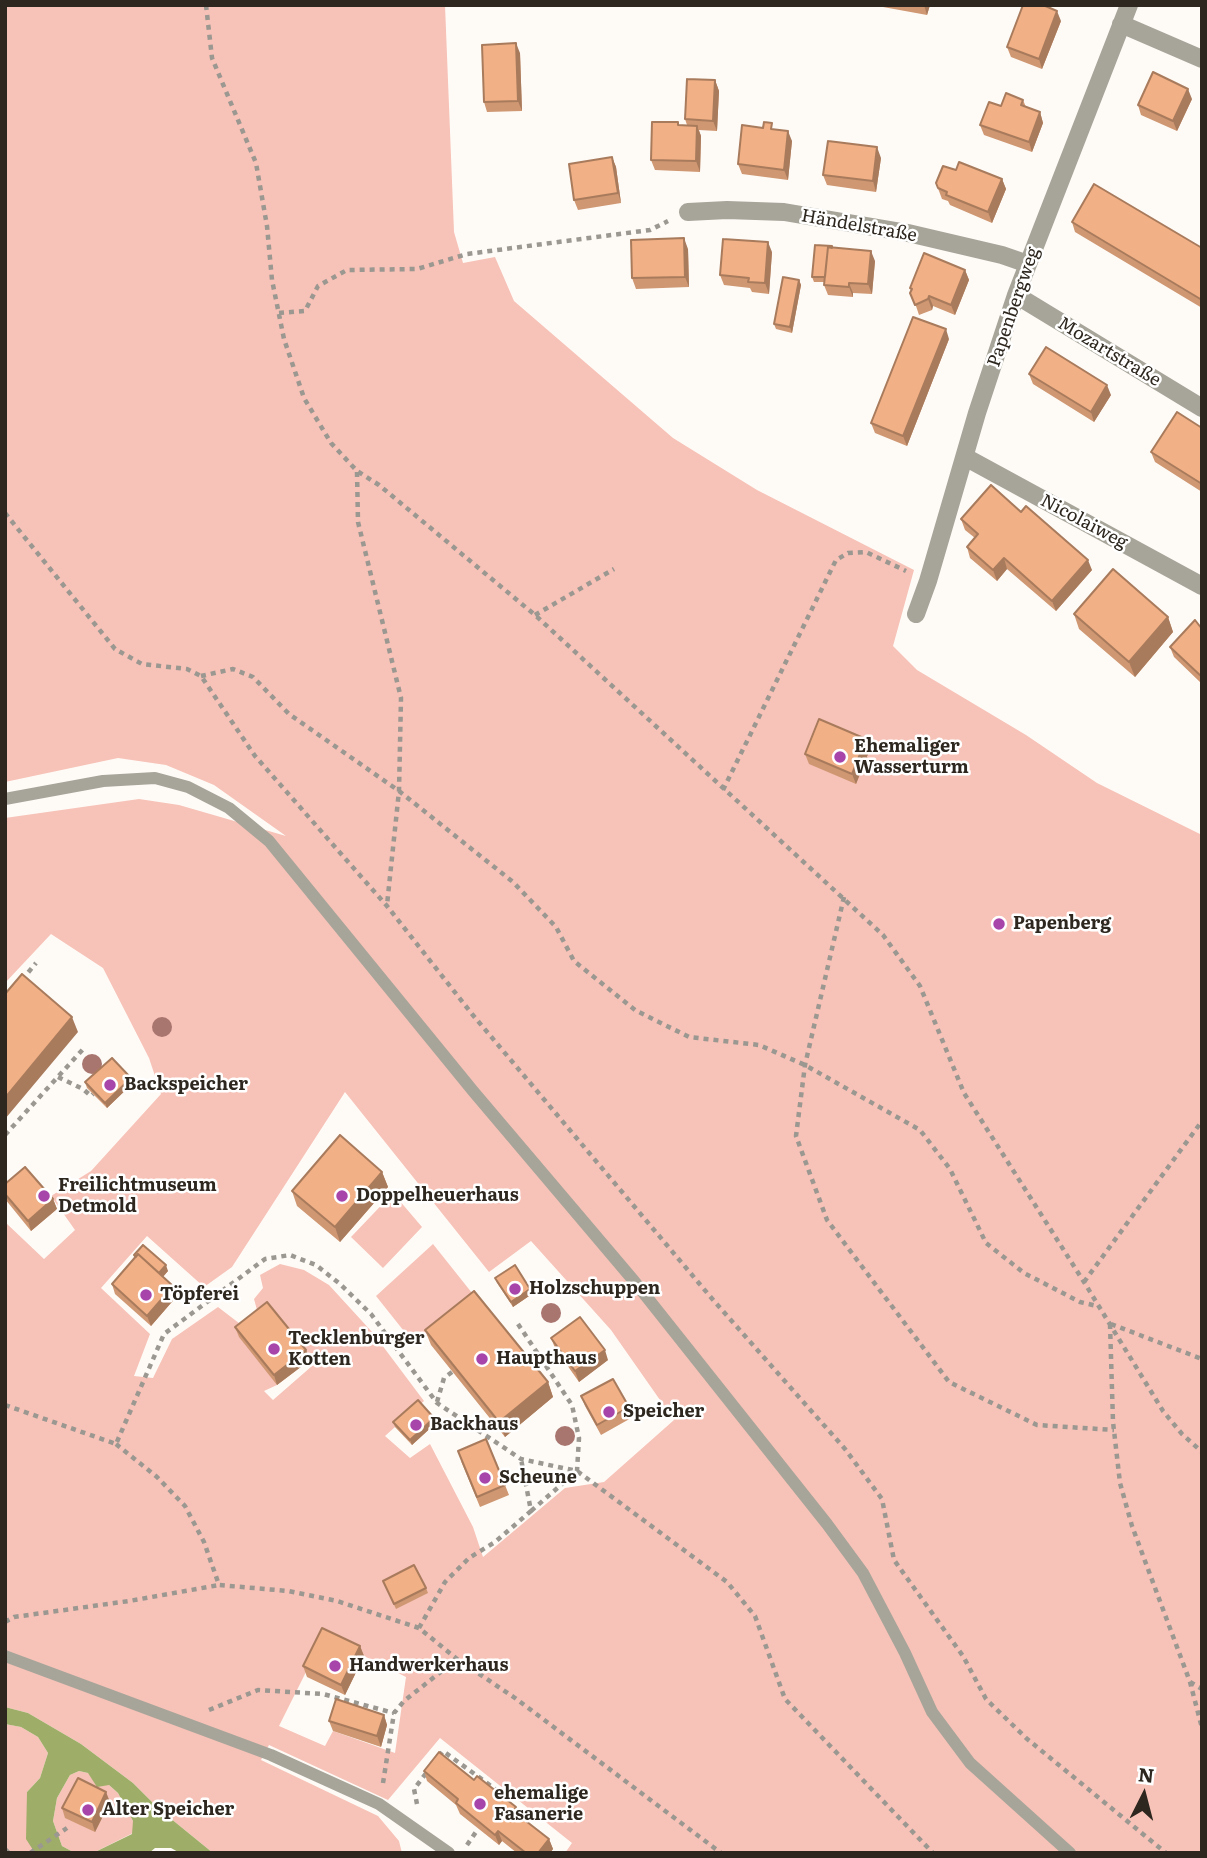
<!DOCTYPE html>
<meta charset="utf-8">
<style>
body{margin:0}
#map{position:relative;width:1207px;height:1858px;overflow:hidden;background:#fefbf7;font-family:Literata,serif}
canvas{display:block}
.frame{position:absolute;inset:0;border:7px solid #2d271f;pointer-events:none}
.north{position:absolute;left:1109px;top:1760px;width:70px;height:70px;-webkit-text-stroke:5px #fff;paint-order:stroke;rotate:6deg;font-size:19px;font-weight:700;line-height:28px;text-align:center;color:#2d271f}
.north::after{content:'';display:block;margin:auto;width:24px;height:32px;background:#2d271f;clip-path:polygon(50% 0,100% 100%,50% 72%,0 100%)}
</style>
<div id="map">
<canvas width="1207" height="1858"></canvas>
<div class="frame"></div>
<div class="north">N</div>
</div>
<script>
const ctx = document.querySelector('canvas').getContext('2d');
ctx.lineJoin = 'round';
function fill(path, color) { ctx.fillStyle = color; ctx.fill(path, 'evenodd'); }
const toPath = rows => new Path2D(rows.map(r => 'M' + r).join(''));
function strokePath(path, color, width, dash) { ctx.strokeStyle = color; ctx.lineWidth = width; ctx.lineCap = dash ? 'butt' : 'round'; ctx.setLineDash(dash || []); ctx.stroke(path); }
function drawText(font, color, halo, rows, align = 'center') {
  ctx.font = font + ' Literata,serif'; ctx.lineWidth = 5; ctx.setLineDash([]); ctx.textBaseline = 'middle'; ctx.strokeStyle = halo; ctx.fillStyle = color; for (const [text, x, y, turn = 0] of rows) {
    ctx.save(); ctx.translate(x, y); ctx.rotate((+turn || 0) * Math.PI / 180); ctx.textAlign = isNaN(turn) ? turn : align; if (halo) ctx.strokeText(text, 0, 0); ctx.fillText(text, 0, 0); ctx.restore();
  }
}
fill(toPath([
 [5,5,445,5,454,232,463,263,495,257,514,301,673,438,757,490,914,570,893,646,917,670,1026,735,1097,783,1202,835,1202,1853,565,1853,572,1843,440,1738,388,1800,269,1745,261,1760,378,1816,399,1841,402,1853,213,1853,159,1809,133,1783,81,1744,28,1713,5,1707,5,1222,44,1259,75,1230,51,1196,91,1171,161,1094,149,1058,103,968,51,934,5,983,5,818,139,799,179,805,286,836,214,785,166,765,118,758,5,782],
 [345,1092,489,1272,531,1241,611,1330,674,1420,604,1482,565,1488,483,1557,473,1527,430,1444,410,1458,385,1436,424,1401,373,1333,329,1285,304,1270,280,1264,260,1275,263,1288,254,1299,260,1321,310,1360,312,1366,273,1400,264,1391,277,1385,248,1330,218,1307,172,1339,153,1378,134,1376,150,1334,101,1288,147,1236,204,1287,232,1267],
 [324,1636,406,1677,395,1753,333,1731,325,1746,279,1726],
 [393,1193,422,1227,383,1268,351,1237],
 [433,1244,476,1298,415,1345,376,1296],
 [5,1724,21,1727,38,1737,48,1753,40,1778,27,1792,35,1853,5,1853],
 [79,1771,88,1773,109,1785,118,1793,133,1821,133,1833,93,1853,75,1853,62,1846,53,1821,57,1798,70,1775]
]), '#f7c2b7');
fill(toPath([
 [5,1707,28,1713,81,1744,133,1783,159,1809,213,1853,180,1853,171,1848,155,1848,149,1853,93,1853,132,1834,133,1821,118,1793,109,1785,97,1787,88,1773,79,1771,70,1775,57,1798,53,1821,62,1846,75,1853,35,1853,26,1839,27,1792,40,1778,48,1753,38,1737,21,1727,5,1724]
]), '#9eae68');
strokePath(toPath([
 [206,5,212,58,256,163,267,226,272,280,284,339,304,398,331,443,357,471,379,485,535,615,883,935,920,986,964,1093,1084,1282,1163,1411,1182,1434,1202,1452],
 [279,313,305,311,318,286,347,270,417,269,467,254,650,230,668,221],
 [357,472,358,522,401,698,399,791,387,905],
 [5,513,115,649,142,664,187,669,201,676,255,756,387,906,472,1014,714,1301,845,1449,882,1499,894,1560,963,1656,986,1699,1026,1738,1166,1853],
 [535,615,614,569],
 [201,676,233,669,253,677,289,714,399,791,513,882,556,927,574,961,635,1010,689,1037,759,1045,805,1065,920,1130,950,1169,986,1243,1024,1273,1080,1302,1097,1306],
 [723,790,836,560,848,553,866,552,906,571],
 [844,897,805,1065,796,1136,827,1220,949,1382,1037,1425,1114,1430],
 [22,980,36,963],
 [58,1077,83,1089,91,1096,93,1094],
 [5,1135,85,1047],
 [1084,1282,1202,1121],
 [518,1324,572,1405,579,1438,577,1471,531,1511],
 [1110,1324,1113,1422,1120,1483,1132,1526,1190,1682,1202,1728],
 [1111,1324,1202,1359],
 [437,1402,444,1378,452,1372],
 [5,1405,116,1444,164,1334,265,1259,290,1255,316,1265,340,1284,371,1314,437,1403,521,1459,577,1471,727,1582,755,1616,785,1699,933,1853],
 [116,1444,157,1477,185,1506,204,1542,219,1585,288,1591,337,1601,419,1628,457,1659,515,1698,721,1853],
 [5,1622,14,1617,129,1601,219,1585],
 [419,1628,445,1582,469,1558,495,1542,531,1511,521,1459],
 [1190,1682,1202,1689],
 [209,1710,258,1690,323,1694,394,1713],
 [439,1756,443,1751,502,1794,499,1798],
 [383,1783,394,1713,404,1701,457,1659],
 [417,1804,414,1789,427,1772],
 [467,1845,478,1829],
 [5,1849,9,1853],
 [30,1853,67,1828]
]), '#9b9791', 4.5, [5, 5]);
strokePath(toPath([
 [5,799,103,781,155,778,188,787,229,808,269,841,473,1091,634,1281,827,1524,863,1573,905,1653,932,1712,970,1763,1070,1853],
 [5,1656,271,1755,379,1804,449,1853]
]), '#a7a59a', 12);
strokePath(toPath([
 [1121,24,1202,59],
 [688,212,727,210,784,212,908,233,1002,255,1028,264],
 [1016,295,1202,408],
 [965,457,1202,586],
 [916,614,928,581,977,413,1016,295,1129,5]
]), '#a7a59a', 18);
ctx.fillStyle = '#a9756f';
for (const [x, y] of [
 [162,1027],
 [92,1064],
 [551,1313],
 [565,1436]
]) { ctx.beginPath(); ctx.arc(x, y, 10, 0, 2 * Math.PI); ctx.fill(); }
fill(toPath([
 [882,5,930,5,927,15,883,7],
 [1061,21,1042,69,1011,57,1007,47],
 [520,53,522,111,487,112,484,102],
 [715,80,719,91,717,131,699,130,701,136,700,172,655,170,651,160,678,122,679,125,687,125,685,119],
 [1192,99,1177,131,1141,115,1138,105],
 [1023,100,1026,107,1040,112,1043,123,1032,152,984,135,980,125,1001,106],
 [774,129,792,141,788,180,742,174,738,164],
 [612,157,616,167,621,203,578,210,574,200],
 [881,158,876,192,827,185,823,175],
 [956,170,1002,179,1006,189,992,223,950,205,948,201,942,199,936,183],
 [1072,222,1202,248,1202,308,1075,232],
 [833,248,875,261,872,294,853,293,853,297,828,295,824,285,825,282,814,282,812,277],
 [688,249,689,287,636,289,632,278],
 [772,252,769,294,752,292,750,288,724,285,720,275],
 [965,270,969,280,955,315,933,306,932,310,919,315,910,288],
 [799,280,801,285,792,333,776,329,774,324],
 [949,339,907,446,875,433,871,423],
 [1029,374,1111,395,1094,422,1033,384],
 [1202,428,1202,492,1155,462,1151,452],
 [1021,512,1092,570,1056,611,1007,569,997,581,970,558,967,547,975,538,965,530,961,519],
 [1074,614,1168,617,1173,632,1135,677,1079,629],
 [1202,629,1202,684,1174,657,1170,647],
 [866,739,870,749,856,784,809,764,805,754],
 [131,1078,133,1083,107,1108,87,1088,85,1082],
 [382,1172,388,1187,340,1242,297,1206,292,1191],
 [5,1184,53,1199,57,1209,31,1231,5,1199],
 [134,1255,168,1271,163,1277,177,1296,151,1326,115,1294,112,1284,135,1258],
 [495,1278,530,1289,532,1294,513,1307,497,1283],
 [235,1327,306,1350,310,1360,277,1385,239,1337],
 [425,1330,548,1382,553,1397,505,1437,431,1345],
 [551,1338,608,1360,579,1382,555,1348],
 [581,1396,629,1407,633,1417,601,1435,585,1406],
 [393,1422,436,1423,412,1445,395,1427],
 [461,1461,505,1485,509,1495,480,1507],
 [383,1581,426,1588,428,1593,396,1609],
 [360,1646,364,1656,345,1695,307,1677,303,1666],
 [384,1715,387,1725,381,1747,333,1731,329,1721],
 [424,1771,474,1780,516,1807,519,1816,549,1839,553,1849,550,1853,517,1853,502,1841,499,1845,460,1814,456,1805,427,1781],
 [110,1802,95,1832,65,1818,62,1808]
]), '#cf9772');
fill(toPath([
 [924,5,930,5,927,15],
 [1057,11,1061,21,1042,69,1039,59],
 [516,43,520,53,522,111,518,101],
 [715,80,719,91,717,131,713,121],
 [1188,89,1192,99,1177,131,1173,121],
 [1040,112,1043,123,1032,152,1029,142],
 [697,126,701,136,700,172,696,161],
 [788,131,792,141,788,180,784,170],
 [877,147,881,158,876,192,873,181],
 [612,157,616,167,621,203,618,193],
 [1002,179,1006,189,992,223,988,212],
 [684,238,688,249,689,287,685,277],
 [768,242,772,252,769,294,765,283],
 [871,251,875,261,872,294,868,284],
 [965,270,969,280,955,315,951,305],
 [799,280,801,285,792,333,790,327],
 [849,283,853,293,853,297,849,287],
 [929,296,933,306,932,310,928,299],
 [946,329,949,339,907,446,903,436],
 [1107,385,1111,395,1094,422,1091,412],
 [1004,558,1007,569,997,581,993,570],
 [1088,560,1092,570,1056,611,1052,601],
 [1168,617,1173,632,1135,677,1129,662],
 [866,739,870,749,856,784,852,774],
 [72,1017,78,1032,5,1119,5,1098],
 [131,1078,133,1083,107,1108,105,1103],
 [382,1172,388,1187,340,1242,335,1227],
 [53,1199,57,1209,31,1231,28,1221],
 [166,1265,168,1271,159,1281,157,1276],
 [173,1286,177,1296,151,1326,147,1316],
 [530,1289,532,1294,513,1307,511,1302],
 [306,1350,310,1360,277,1385,274,1375],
 [605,1350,608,1360,579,1382,575,1371],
 [548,1382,553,1397,505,1437,499,1422],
 [434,1418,436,1423,412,1445,410,1440],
 [360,1646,364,1656,345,1695,341,1685],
 [384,1715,387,1725,381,1747,377,1736],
 [106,1792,110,1802,95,1832,92,1822],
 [516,1807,520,1817,513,1811],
 [498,1831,502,1841,499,1845,495,1835],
 [549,1839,553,1849,550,1853,538,1853]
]), '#a97b5d');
const building = toPath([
 [1023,5,1043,5,1057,11,1039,59,1007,47,1023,5],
 [516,43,518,101,484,102,482,45,516,43],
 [1153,72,1188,89,1173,121,1138,105,1153,72],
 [687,79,715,80,713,121,685,119,687,79],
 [1006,93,1023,100,1021,105,1040,112,1029,142,980,125,989,102,1001,106,1006,93],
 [652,122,678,122,678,125,697,126,696,161,651,160,652,122],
 [764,122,772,123,771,129,788,131,784,170,738,164,742,125,763,128,764,122],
 [828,141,877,147,873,181,823,175,828,141],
 [612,157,618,193,574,200,569,164,612,157],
 [959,162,1002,179,988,212,946,195,947,192,938,188,936,183,943,166,956,170,959,162],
 [1094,184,1202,248,1202,300,1072,222,1094,184],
 [684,238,685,277,632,278,631,240,684,238],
 [723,239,768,242,765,283,748,282,749,278,720,275,723,239],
 [815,245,832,246,832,248,828,247,825,277,812,277,815,245],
 [828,247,871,251,868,284,849,283,849,287,824,285,828,247],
 [924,253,965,270,951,305,929,296,928,299,915,305,910,293,912,289,910,288,924,253],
 [783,277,799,280,790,327,774,324,783,277],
 [913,317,946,329,903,436,871,423,913,317],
 [1046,347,1107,385,1091,412,1029,374,1046,347],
 [1177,412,1202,428,1202,484,1151,452,1177,412],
 [991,485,1021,512,1026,506,1088,560,1052,601,1004,558,993,570,967,547,978,534,961,519,991,485],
 [1113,569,1168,617,1129,662,1074,614,1113,569],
 [1195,620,1202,629,1202,677,1170,647,1195,620],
 [819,719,866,739,852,774,805,754,819,719],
 [22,974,72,1017,5,1098,5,994,22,974],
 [112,1058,131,1078,105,1103,85,1082,112,1058],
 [340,1135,382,1172,335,1227,292,1191,340,1135],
 [25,1167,53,1199,28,1221,5,1194,5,1184,25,1167],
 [143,1245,166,1265,159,1273,138,1254,136,1257,134,1255,143,1245],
 [138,1254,173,1286,147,1316,112,1284,138,1254],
 [515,1265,530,1289,511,1302,495,1278,515,1265],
 [474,1291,548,1382,499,1422,425,1330,474,1291],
 [267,1302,306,1350,274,1375,235,1327,267,1302],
 [580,1317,605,1350,575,1371,551,1338,580,1317],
 [613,1379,629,1407,597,1425,581,1396,613,1379],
 [418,1400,434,1418,410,1440,393,1422,418,1400],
 [486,1439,505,1485,477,1497,458,1451,486,1439],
 [414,1565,426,1588,394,1604,383,1581,414,1565],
 [322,1628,360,1646,341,1685,303,1666,322,1628],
 [336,1699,384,1715,377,1736,329,1721,336,1699],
 [439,1752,474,1780,477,1776,516,1807,513,1811,549,1839,538,1853,526,1853,498,1831,495,1835,456,1803,458,1799,424,1771,439,1752],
 [78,1778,106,1792,92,1822,62,1808,78,1778]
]);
fill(building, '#f1b085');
strokePath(building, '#a97b5d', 2);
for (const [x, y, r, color] of [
 [840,757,7,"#a745ab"],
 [999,924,7,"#a745ab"],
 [110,1085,7,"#a745ab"],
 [44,1196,7,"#a745ab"],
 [342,1196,7,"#a745ab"],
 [515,1289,7,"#a745ab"],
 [146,1295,7,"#a745ab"],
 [274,1349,7,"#a745ab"],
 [482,1359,7,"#a745ab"],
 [609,1412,7,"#a745ab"],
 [416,1425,7,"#a745ab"],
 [485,1478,7,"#a745ab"],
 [335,1666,7,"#a745ab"],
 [480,1804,7,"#a745ab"],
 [88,1810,7,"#a745ab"]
]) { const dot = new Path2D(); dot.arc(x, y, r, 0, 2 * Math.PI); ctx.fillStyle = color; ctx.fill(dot); strokePath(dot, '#fff', 2.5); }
drawText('18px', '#2d271f', '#fff', [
 ["Händelstraße",859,226,10],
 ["Papenbergweg",1014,307,-71],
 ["Mozartstraße",1109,352,31],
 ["Nicolaiweg",1084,522,28]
]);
drawText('bold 18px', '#2d271f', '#fff', [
 ["Ehemaliger",854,747],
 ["Wasserturm",854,768],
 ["Papenberg",1013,924],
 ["Backspeicher",124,1085],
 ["Freilichtmuseum",58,1186],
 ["Detmold",58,1207],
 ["Doppelheuerhaus",356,1196],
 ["Holzschuppen",529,1289],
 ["Töpferei",160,1295],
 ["Tecklenburger",288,1339],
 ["Kotten",288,1360],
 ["Haupthaus",496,1359],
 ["Speicher",623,1412],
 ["Backhaus",430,1425],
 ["Scheune",499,1478],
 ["Handwerkerhaus",349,1666],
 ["ehemalige",494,1794],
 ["Fasanerie",494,1815],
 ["Alter Speicher",102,1810]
], 'left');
</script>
